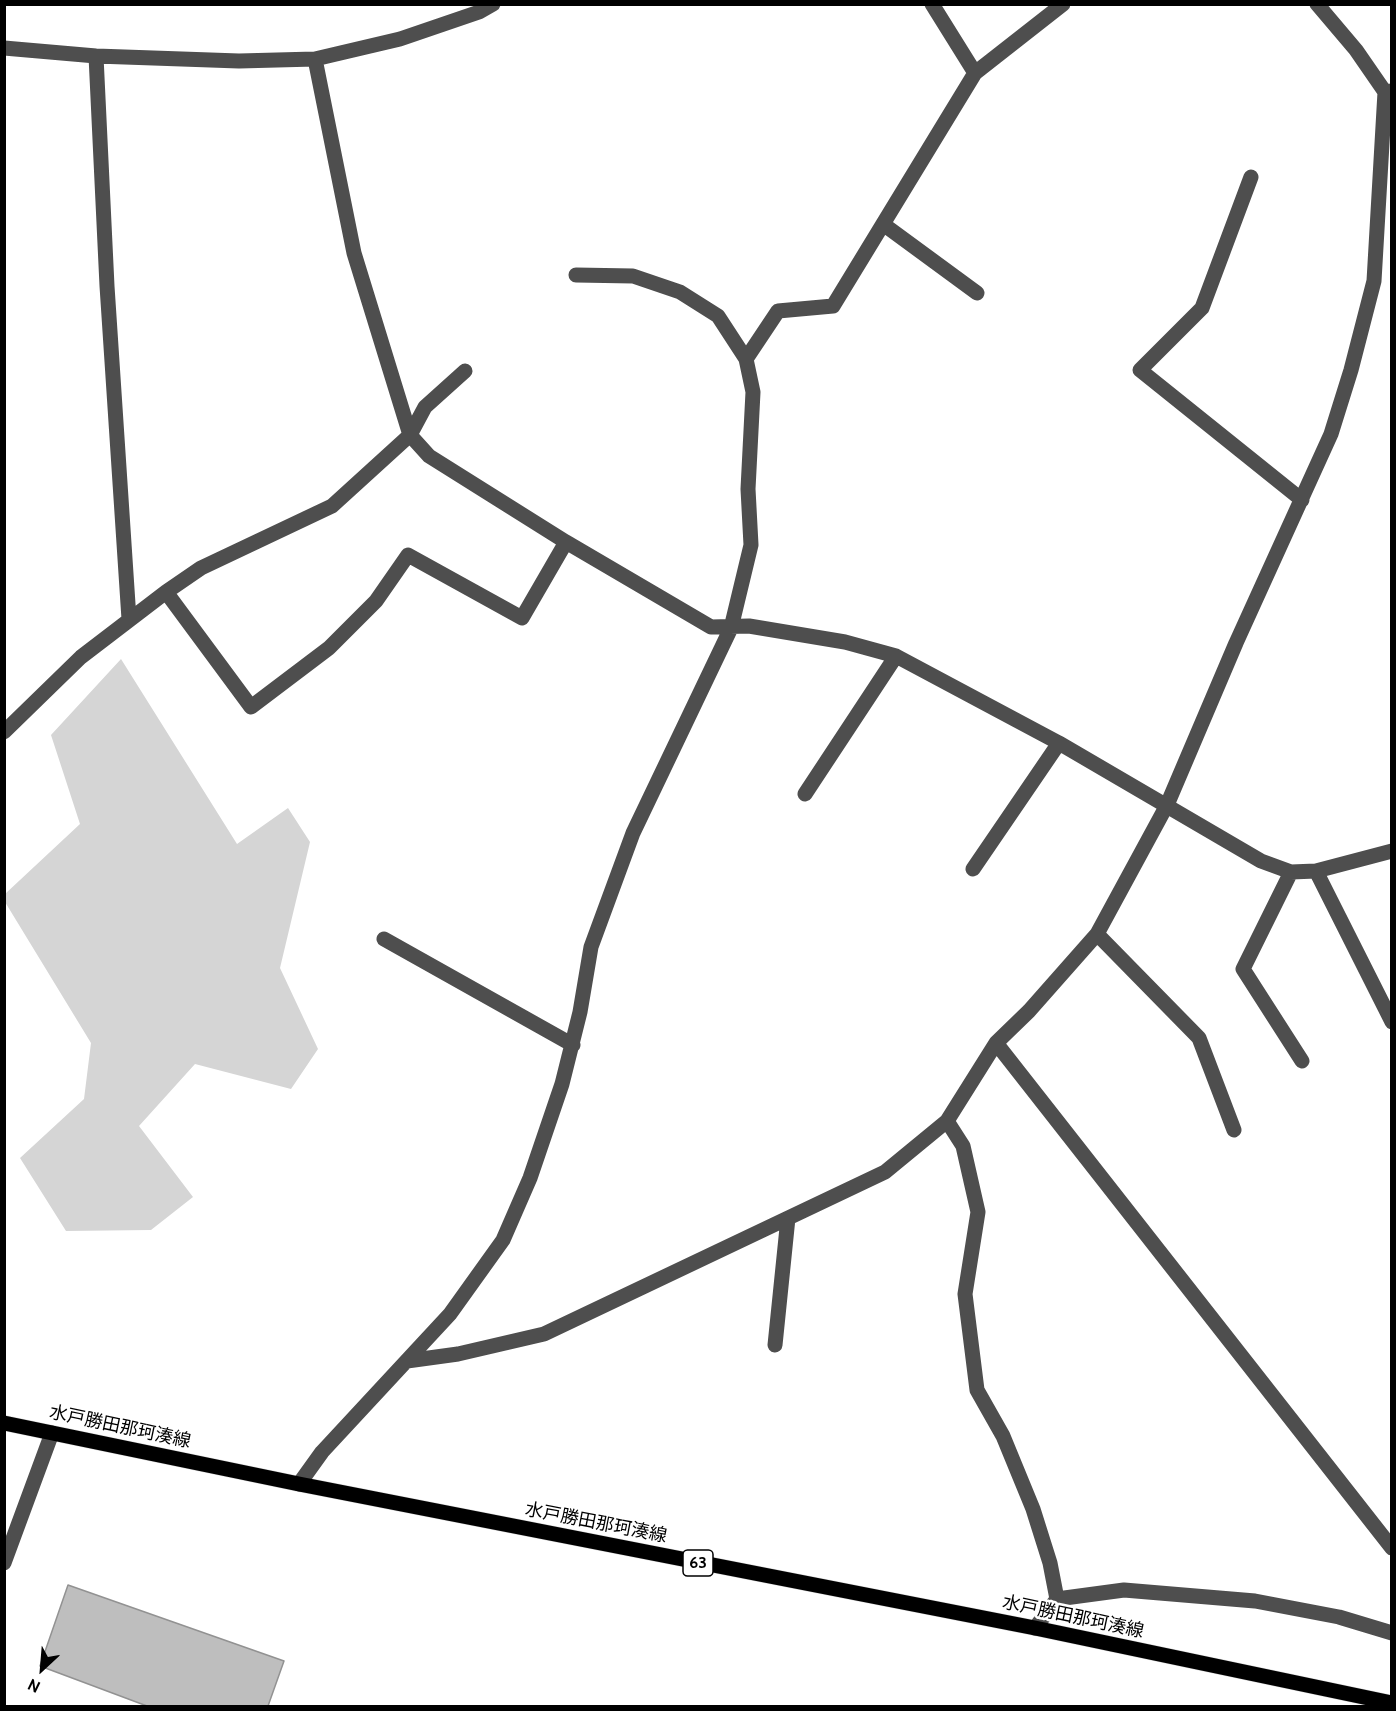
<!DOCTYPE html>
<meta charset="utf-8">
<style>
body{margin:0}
#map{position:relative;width:1396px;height:1711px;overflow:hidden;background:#fff;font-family:Cabin,sans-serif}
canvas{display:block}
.frame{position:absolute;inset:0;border:6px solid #000;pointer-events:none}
.north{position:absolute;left:12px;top:1639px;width:60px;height:60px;-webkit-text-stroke:4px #fff;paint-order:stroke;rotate:206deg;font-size:16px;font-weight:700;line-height:24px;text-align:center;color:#000}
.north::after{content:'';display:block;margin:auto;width:21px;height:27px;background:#000;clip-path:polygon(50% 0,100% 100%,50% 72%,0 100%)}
</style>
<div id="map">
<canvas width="1396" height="1711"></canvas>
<div class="frame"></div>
<div class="north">N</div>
</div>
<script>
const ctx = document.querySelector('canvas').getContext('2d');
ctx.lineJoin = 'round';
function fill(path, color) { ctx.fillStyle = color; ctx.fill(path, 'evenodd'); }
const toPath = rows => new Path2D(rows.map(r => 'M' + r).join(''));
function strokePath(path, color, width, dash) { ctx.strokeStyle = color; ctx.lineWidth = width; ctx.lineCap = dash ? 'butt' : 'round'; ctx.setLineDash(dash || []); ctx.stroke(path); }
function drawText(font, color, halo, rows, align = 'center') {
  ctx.font = font + ' Cabin,"Noto Sans JP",sans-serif'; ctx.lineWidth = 5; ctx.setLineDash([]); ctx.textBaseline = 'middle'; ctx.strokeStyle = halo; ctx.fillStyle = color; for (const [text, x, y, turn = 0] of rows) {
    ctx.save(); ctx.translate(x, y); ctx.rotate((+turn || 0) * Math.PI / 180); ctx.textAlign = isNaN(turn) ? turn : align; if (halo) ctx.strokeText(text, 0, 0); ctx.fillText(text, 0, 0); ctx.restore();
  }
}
fill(toPath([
 [121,659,237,844,288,808,310,842,280,968,318,1049,291,1089,195,1064,139,1126,193,1197,151,1230,66,1231,20,1158,84,1099,91,1043,5,902,5,894,80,824,51,735]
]), '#d5d5d5');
const building = toPath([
 [68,1585,284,1661,268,1706,147,1706,40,1666,68,1585]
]);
fill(building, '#bebebe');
strokePath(building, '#929292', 1.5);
const major = toPath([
 [4,1423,299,1484,1035,1628,1392,1703]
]);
strokePath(major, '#dbdbdb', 16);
strokePath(toPath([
 [932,4,975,73],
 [1317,4,1356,50,1385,92,1392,91],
 [4,48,96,56,239,61,315,59,400,39,479,12,493,4],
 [96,56,107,286,129,619],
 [315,59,354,253,410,435,429,456,566,542,711,627,749,626,845,642,896,656,1059,743,1261,861,1291,872,1316,871,1392,851],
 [1251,177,1202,308,1140,370,1302,500],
 [883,224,977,293],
 [746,359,778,311,833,306,975,73,1063,4],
 [166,592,251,707,329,648,376,601,408,555,522,618,566,542],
 [4,732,81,657,166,592,201,568,332,506,410,435,425,407,465,371],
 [805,794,896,656],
 [973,869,1059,743],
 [1316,871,1392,1022],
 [1291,872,1243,969,1302,1061],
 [1097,934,1199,1038,1234,1130],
 [384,939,573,1045],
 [996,1043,1392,1548],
 [947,1121,963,1146,978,1212,965,1294,977,1390,1003,1436,1033,1509,1050,1563,1057,1599],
 [775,1345,788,1218],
 [407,1361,458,1354,544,1334,885,1172,947,1121,996,1043,1029,1011,1097,934,1167,805,1236,643,1331,434,1351,370,1374,281,1385,92],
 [299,1484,322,1452,450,1314,503,1240,530,1178,562,1084,580,1012,591,947,633,833,731,628,751,545,748,489,753,392,746,359,718,316,680,292,633,276,576,275],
 [4,1563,52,1433],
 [1035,1628,1057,1599,1124,1590,1255,1601,1339,1617,1392,1633]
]), '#4e4e4e', 15);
strokePath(major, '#000', 15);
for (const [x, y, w] of [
 [698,1563,30]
]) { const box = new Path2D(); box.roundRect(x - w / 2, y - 13, w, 26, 4.5); ctx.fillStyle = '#fff'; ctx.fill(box); strokePath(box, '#000', 1.5); }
drawText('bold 16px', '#000', null, [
 ["63",698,1563]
]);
drawText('18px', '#000', '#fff', [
 ["水戸勝田那珂湊線",120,1427,12],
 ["水戸勝田那珂湊線",596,1523,11],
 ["水戸勝田那珂湊線",1073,1617,12]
]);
</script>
